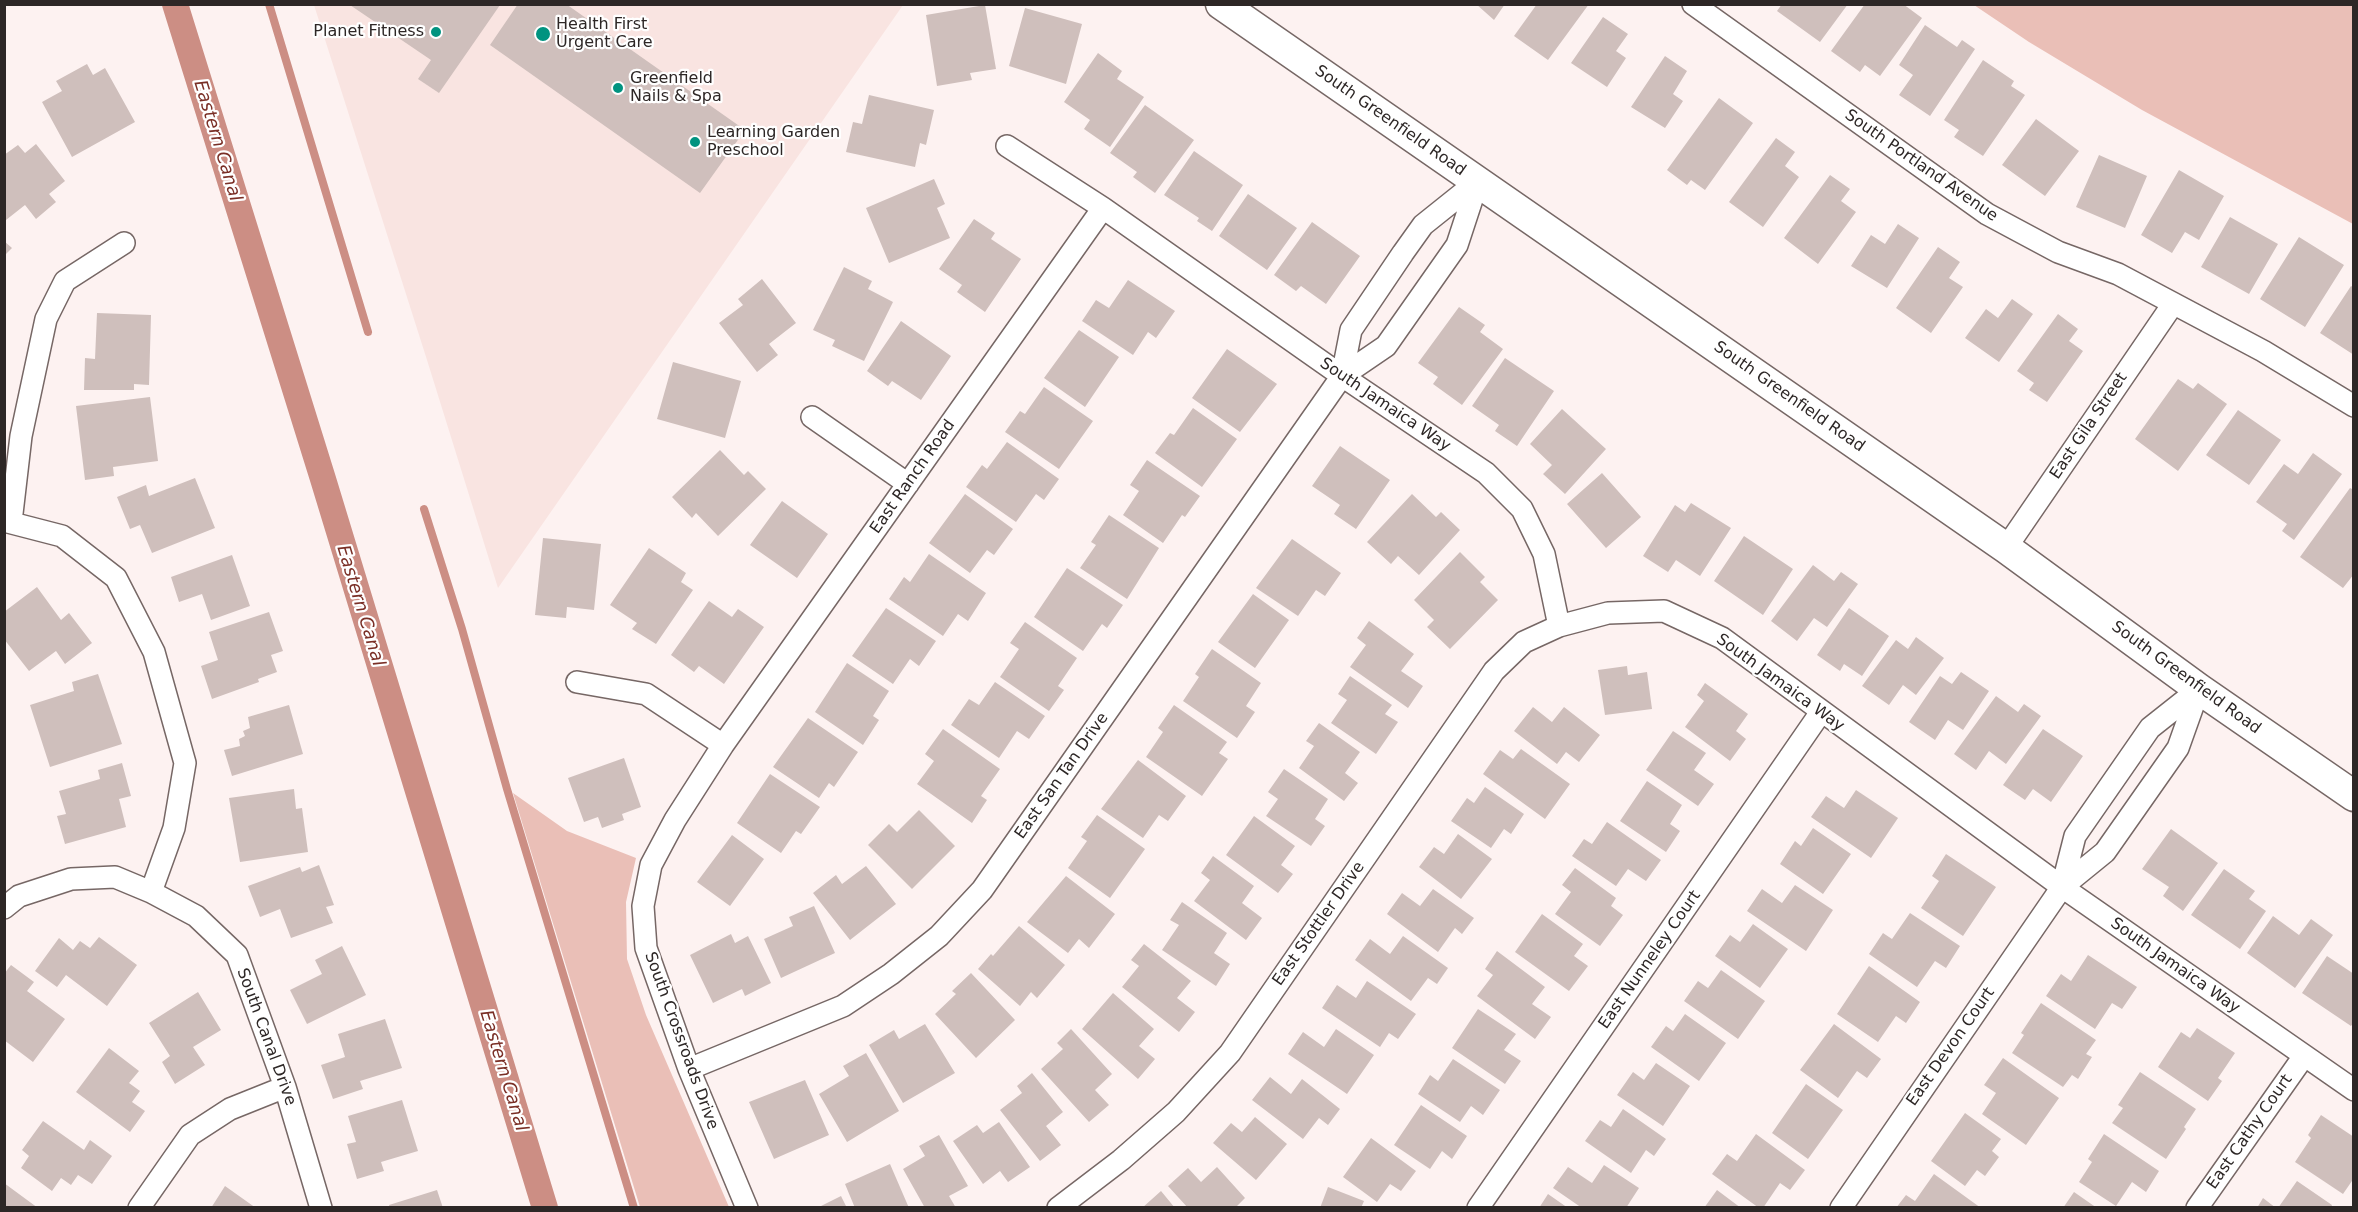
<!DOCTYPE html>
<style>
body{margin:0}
#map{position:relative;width:2358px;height:1212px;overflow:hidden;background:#fdf2f1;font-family:"DejaVu Sans",sans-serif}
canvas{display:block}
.frame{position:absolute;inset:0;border:6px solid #2d2726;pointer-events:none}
</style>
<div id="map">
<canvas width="2358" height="1212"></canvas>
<div class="frame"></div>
</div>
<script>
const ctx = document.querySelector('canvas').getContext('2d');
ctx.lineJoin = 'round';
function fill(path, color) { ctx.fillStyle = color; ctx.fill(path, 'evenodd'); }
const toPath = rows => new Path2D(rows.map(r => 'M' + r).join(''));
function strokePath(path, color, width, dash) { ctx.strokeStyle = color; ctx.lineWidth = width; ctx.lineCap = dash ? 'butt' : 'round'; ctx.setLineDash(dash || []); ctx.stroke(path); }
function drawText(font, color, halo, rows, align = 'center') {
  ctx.font = font + ' "DejaVu Sans",sans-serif'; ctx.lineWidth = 4.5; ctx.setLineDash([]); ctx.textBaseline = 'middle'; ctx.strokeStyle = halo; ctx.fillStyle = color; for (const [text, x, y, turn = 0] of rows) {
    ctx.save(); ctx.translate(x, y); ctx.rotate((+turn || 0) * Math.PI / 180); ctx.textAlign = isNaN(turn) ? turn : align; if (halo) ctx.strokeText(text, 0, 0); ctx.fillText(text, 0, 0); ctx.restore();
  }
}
fill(toPath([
 [314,5,903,5,498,588,427,360]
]), '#f9e4e1');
fill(toPath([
 [1974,5,2353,5,2353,224,2142,110,2029,42],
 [513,793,567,831,636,858,626,902,627,959,646,1015,729,1207,640,1207]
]), '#eabfb7');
strokePath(toPath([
 [269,4,368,332],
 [424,509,462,629,507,789,634,1208]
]), '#cc8e84', 8);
strokePath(toPath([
 [175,4,323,479,545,1208]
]), '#cc8e84', 26);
fill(toPath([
 [518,4,566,4,745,130,700,193,490,45],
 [1476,4,1505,4,1494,20],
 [1537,4,1589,4,1548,60,1514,36],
 [1782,4,1848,4,1820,42,1777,11],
 [1865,4,1903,4,1922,18,1880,76,1865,65,1860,72,1831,51],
 [350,5,500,5,439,93,418,79,431,60],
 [985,5,996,69,970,73,972,80,937,86,926,15],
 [1025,8,1082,24,1066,84,1009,66],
 [1603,17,1628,34,1616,51,1626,58,1607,87,1571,63],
 [1925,25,1957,47,1962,40,1975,49,1930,116,1899,95,1913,75,1899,65],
 [1098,53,1122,71,1117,79,1144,97,1110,147,1084,129,1090,120,1064,102],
 [1665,56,1687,71,1673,94,1683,101,1665,128,1631,107],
 [1983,60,2014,81,2011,86,2025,95,1983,156,1954,137,1959,130,1944,120],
 [87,64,93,75,105,68,135,122,72,157,42,102,62,91,56,81],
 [869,95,934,110,926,145,920,143,915,167,846,152,853,122,862,124],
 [1719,98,1753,123,1705,190,1691,180,1687,185,1667,170],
 [1145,105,1194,140,1155,193,1133,177,1137,172,1110,153],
 [2036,119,2079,151,2045,196,2002,165],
 [1776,138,1795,152,1785,166,1799,177,1763,227,1729,202],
 [36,144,65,181,49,194,56,202,36,219,25,205,6,220,4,155,18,145,25,153],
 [1194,151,1243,185,1212,231,1197,221,1199,218,1164,195],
 [2099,155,2147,176,2125,228,2076,207],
 [2179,170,2224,196,2199,240,2185,232,2172,253,2141,235],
 [1830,175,1850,189,1841,201,1856,212,1818,264,1784,238],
 [934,179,945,204,937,208,950,238,889,263,866,208],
 [1248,194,1297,228,1267,270,1219,236],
 [2230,217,2278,244,2249,294,2201,267],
 [974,219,995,233,991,239,1021,259,985,312,957,292,962,285,939,269],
 [1312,222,1360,256,1326,304,1301,286,1296,291,1274,275],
 [1898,224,1919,238,1887,288,1851,266,1871,235,1885,244],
 [2299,237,2344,265,2305,327,2260,299],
 [4,241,12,248,4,256],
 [1938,247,1960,262,1949,278,1963,287,1931,333,1896,308],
 [844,267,872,281,868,289,893,302,864,361,832,346,835,340,813,330],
 [762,279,796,323,769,344,778,355,757,372,719,323,743,305,738,299],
 [1128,280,1175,311,1156,338,1148,332,1133,355,1082,321,1096,300,1109,308],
 [2351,286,2354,288,2354,355,2320,333],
 [2012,299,2033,314,1999,362,1965,338,1986,309,1998,318],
 [1459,307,1485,325,1480,332,1503,349,1462,405,1433,384,1438,377,1418,363],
 [97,313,151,315,149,385,134,384,134,390,84,390,85,358,95,359],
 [2058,314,2078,329,2069,341,2083,351,2047,402,2029,390,2034,383,2017,371],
 [901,321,951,356,921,400,892,381,888,386,867,371],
 [1079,330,1119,357,1085,407,1044,378],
 [1227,349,1277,384,1240,432,1192,398],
 [1505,358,1554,391,1517,446,1495,431,1499,425,1472,406],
 [673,362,741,381,725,438,657,419],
 [2178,379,2193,389,2198,383,2227,404,2178,471,2135,439],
 [1044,387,1093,421,1059,469,1005,432,1020,411,1025,414],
 [150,397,158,461,113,467,114,476,85,480,76,406],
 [1193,408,1237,439,1202,487,1155,453,1170,433,1174,435],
 [1562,409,1606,449,1565,494,1543,474,1552,465,1530,444],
 [2238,410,2281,440,2249,485,2206,455],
 [1007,442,1059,479,1044,500,1036,494,1016,522,966,487,982,465,987,469],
 [1340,446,1390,480,1356,529,1334,514,1340,505,1312,486],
 [720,450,744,475,748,471,766,489,718,536,696,513,692,518,672,497],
 [2313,453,2342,474,2294,540,2282,531,2287,524,2256,502,2284,464,2298,474],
 [1147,460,1200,496,1185,517,1182,515,1163,543,1123,515,1139,491,1130,485],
 [1602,473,1641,517,1606,548,1567,504],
 [195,478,215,528,152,553,140,525,130,529,117,497,146,485,149,496],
 [2350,488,2354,490,2354,574,2343,588,2300,557],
 [965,494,1013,529,994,555,987,550,970,573,929,543],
 [1412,494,1436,517,1441,512,1460,530,1419,575,1398,556,1391,564,1367,542],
 [782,501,828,534,797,578,750,545],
 [1691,503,1731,528,1700,576,1676,560,1668,572,1643,556,1675,505,1685,512],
 [1109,515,1159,548,1127,599,1080,568,1096,545,1091,542],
 [1744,536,1793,569,1763,615,1714,581],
 [543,538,601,544,594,610,567,607,566,618,535,615],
 [1292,539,1341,573,1325,596,1316,590,1298,616,1256,588],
 [649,548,686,573,681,582,693,590,656,644,632,629,637,623,610,605],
 [1460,552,1485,577,1480,582,1498,600,1450,649,1427,627,1434,620,1414,600],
 [929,554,986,593,968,621,958,614,943,636,889,599,904,577,910,582],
 [232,555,250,606,211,620,202,594,179,602,171,577],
 [1813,565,1834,581,1841,572,1858,584,1827,627,1814,618,1797,641,1771,621],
 [1067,568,1123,605,1107,628,1102,624,1083,651,1034,617],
 [37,587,61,620,69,613,92,643,65,664,56,651,29,671,4,639,4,612],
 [1253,594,1289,620,1255,668,1218,642],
 [709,601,732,617,738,609,764,627,724,684,699,666,694,672,671,655],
 [886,608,936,641,919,666,910,659,893,684,852,656],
 [1849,608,1889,636,1862,676,1844,664,1840,671,1817,655],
 [269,612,283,651,271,655,277,672,258,679,259,682,212,699,201,666,218,660,209,632],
 [1369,621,1414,654,1401,671,1423,686,1408,708,1350,667,1366,645,1357,638],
 [1025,622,1077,658,1058,686,1064,690,1049,711,1000,677,1019,649,1010,643],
 [1916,637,1944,658,1916,695,1903,685,1889,705,1862,686,1896,640,1908,649],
 [1212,649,1261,683,1246,706,1255,712,1237,738,1183,701,1199,677,1195,674],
 [847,663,889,691,873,716,879,720,863,745,815,712],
 [1627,666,1628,675,1647,672,1652,709,1605,715,1598,670],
 [1961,672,1989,691,1963,730,1948,720,1935,740,1909,722,1940,676,1952,684],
 [98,674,122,744,50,767,30,705,74,691,72,682],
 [1350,676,1392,705,1385,714,1398,722,1376,754,1331,723,1347,700,1338,694],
 [995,682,1045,716,1029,739,1017,731,999,758,951,725,969,699,979,705],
 [1705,683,1748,714,1736,731,1746,739,1730,761,1685,727,1704,701,1697,695],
 [1996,696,2018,712,2024,704,2041,716,2006,764,1989,751,1976,770,1954,754],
 [289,705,303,754,232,776,224,750,240,746,239,739,245,736,243,731,250,728,248,717],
 [1174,705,1227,742,1219,753,1228,759,1202,796,1146,757,1163,732,1158,728],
 [1533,707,1552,722,1564,707,1600,735,1579,762,1566,752,1557,764,1514,731],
 [808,718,858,752,834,787,829,783,819,798,773,767],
 [1319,723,1360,752,1345,773,1358,783,1344,801,1299,768,1314,746,1306,741],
 [943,729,1000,769,981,796,987,800,972,823,917,784,934,761,925,754],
 [2043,729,2083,756,2051,802,2033,789,2025,800,2003,785],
 [1673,731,1706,753,1694,770,1714,784,1698,806,1646,770],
 [1521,749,1570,784,1545,819,1483,774,1500,750,1513,759],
 [624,758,641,807,622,814,624,820,602,828,598,817,584,822,568,778],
 [1138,760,1186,796,1168,821,1159,815,1143,838,1101,809],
 [122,763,131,796,119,799,126,827,65,844,57,816,66,814,59,791,100,779,98,770],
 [1284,769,1328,799,1315,819,1325,826,1311,846,1266,816,1278,799,1268,792],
 [770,774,820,807,801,834,796,831,781,853,737,823],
 [1647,781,1682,805,1670,824,1680,831,1666,852,1620,821],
 [1485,787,1524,814,1511,834,1504,829,1491,848,1451,821,1467,798,1474,803],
 [294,789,296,809,302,808,308,852,240,862,229,798],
 [1856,790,1898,818,1871,858,1811,817,1826,796,1844,808],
 [919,810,955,846,912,889,868,845,889,824,897,832],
 [1097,815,1145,849,1110,898,1068,868,1087,841,1081,837],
 [1254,816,1295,846,1281,865,1293,874,1278,893,1226,855],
 [1607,822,1661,860,1646,881,1628,869,1616,886,1572,856,1584,839,1592,844],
 [1813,828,1851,854,1823,894,1780,864,1795,841,1801,846],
 [2171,829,2218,863,2183,911,2163,896,2169,887,2142,869],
 [1458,834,1492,859,1461,899,1419,867,1434,847,1444,854],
 [732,835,764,859,730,906,697,882],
 [1946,854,1996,887,1963,936,1921,908,1939,881,1932,876],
 [1213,856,1254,886,1242,903,1262,918,1246,940,1194,901,1210,880,1201,873],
 [319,865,334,905,326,907,333,923,291,938,280,909,260,917,248,886,300,867,302,872],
 [866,866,896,904,850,940,813,893,836,875,842,884],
 [1575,868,1616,898,1611,906,1623,915,1600,946,1555,914,1571,892,1562,885],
 [2224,869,2255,891,2249,899,2266,911,2240,949,2191,915],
 [1066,876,1115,914,1089,948,1079,939,1068,953,1027,922],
 [1795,885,1833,910,1806,951,1747,911,1762,889,1782,903],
 [1433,889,1474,918,1462,934,1455,928,1438,952,1387,914,1402,893,1420,906],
 [1182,902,1227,933,1214,953,1230,964,1216,986,1162,950,1179,925,1170,920],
 [814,906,835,953,781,978,764,939,793,926,789,917],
 [1910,913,1960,946,1946,968,1935,961,1917,987,1869,954,1883,933,1892,939],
 [1542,914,1583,944,1574,956,1588,966,1569,991,1515,952],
 [2273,916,2299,935,2311,919,2333,935,2295,988,2247,953],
 [1753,924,1788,949,1760,988,1715,956,1730,935,1740,942],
 [1019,926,1065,965,1037,998,1031,992,1020,1006,978,969,991,954,993,956],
 [731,934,735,943,748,936,771,983,745,996,742,989,713,1003,690,955],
 [1403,936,1448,968,1437,984,1428,978,1411,1001,1355,960,1370,939,1390,954],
 [99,937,137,965,107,1006,66,975,57,987,35,971,59,938,73,950,80,941,90,948],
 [1144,944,1191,981,1177,998,1195,1012,1179,1032,1122,987,1139,966,1131,960],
 [342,946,366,995,307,1024,290,990,322,974,315,960],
 [1497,951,1545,987,1532,1004,1551,1017,1535,1039,1477,996,1493,975,1485,969],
 [2088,955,2137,987,2122,1009,2112,1003,2095,1029,2046,996,2061,974,2071,981],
 [2327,956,2354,974,2354,1022,2351,1026,2302,993],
 [11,965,34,982,27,991,65,1019,33,1062,4,1040,4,974],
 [1869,966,1920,1002,1906,1023,1896,1016,1878,1042,1837,1014],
 [1721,970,1765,1001,1738,1039,1684,1001,1698,981,1708,988],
 [971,973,1015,1020,976,1058,935,1014,956,994,952,991],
 [1367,981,1416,1014,1398,1039,1389,1033,1380,1047,1322,1008,1337,985,1356,998],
 [198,992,221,1030,193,1047,205,1065,175,1084,162,1062,170,1056,149,1023],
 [1113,993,1154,1029,1139,1046,1155,1059,1138,1079,1082,1029],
 [2041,1003,2096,1040,2086,1054,2092,1057,2078,1079,2072,1075,2063,1087,2012,1053,2024,1035,2021,1033],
 [1478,1009,1516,1034,1504,1050,1521,1061,1505,1084,1452,1048],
 [1685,1014,1726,1043,1699,1081,1651,1047,1666,1026,1673,1031],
 [385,1019,402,1068,360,1081,363,1089,333,1099,321,1065,345,1057,338,1034],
 [925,1024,955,1073,903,1103,869,1045,894,1030,899,1039],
 [1834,1024,1881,1059,1867,1078,1857,1071,1838,1098,1800,1070],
 [2197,1028,2235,1053,2218,1078,2222,1081,2208,1101,2158,1067,2181,1032,2190,1038],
 [1071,1029,1112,1074,1095,1090,1109,1105,1089,1122,1041,1069,1063,1049,1057,1043],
 [1336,1029,1374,1055,1347,1094,1288,1054,1303,1032,1324,1047],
 [109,1048,139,1071,129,1083,140,1091,132,1102,145,1111,130,1132,76,1092],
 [866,1053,899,1111,847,1142,819,1094,849,1076,843,1066],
 [2003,1058,2059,1098,2026,1145,1982,1114,1996,1093,1984,1085],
 [1453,1059,1500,1090,1483,1115,1471,1106,1460,1122,1418,1094,1430,1075,1438,1081],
 [1656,1063,1690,1086,1663,1126,1617,1095,1633,1072,1644,1080],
 [2140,1072,2196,1109,2184,1127,2186,1129,2166,1159,2112,1123,2123,1108,2118,1105],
 [1032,1073,1063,1112,1046,1126,1061,1145,1040,1161,1000,1110,1022,1093,1017,1086],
 [1270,1077,1291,1094,1302,1079,1340,1109,1328,1125,1319,1118,1303,1139,1252,1100],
 [805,1080,829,1135,774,1159,749,1102],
 [1806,1084,1843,1110,1808,1159,1772,1133],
 [402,1100,418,1151,381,1162,384,1171,357,1179,347,1144,356,1142,348,1116],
 [1421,1105,1467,1136,1452,1159,1442,1151,1430,1169,1394,1145],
 [1623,1109,1666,1139,1654,1156,1646,1150,1631,1173,1585,1141,1600,1120,1611,1127],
 [1965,1113,2001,1139,1992,1151,1999,1157,1985,1176,1977,1170,1965,1186,1931,1161],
 [2321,1115,2354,1137,2354,1178,2343,1194,2295,1162,2311,1138,2308,1135],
 [1255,1117,1287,1144,1256,1180,1213,1143,1231,1123,1242,1132],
 [43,1121,84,1150,90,1140,112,1156,92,1184,78,1175,71,1185,61,1178,52,1191,21,1168,29,1156,22,1150],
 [999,1122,1030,1167,1008,1182,1000,1171,983,1184,953,1141,977,1125,983,1133],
 [1756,1134,1805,1170,1790,1190,1780,1183,1763,1208,1759,1208,1712,1174,1727,1154,1737,1161],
 [2104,1134,2159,1171,2146,1192,2132,1182,2116,1206,2079,1182,2092,1162,2088,1159],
 [939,1135,968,1186,949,1196,956,1208,925,1208,903,1169,925,1156,919,1146],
 [1371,1138,1416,1171,1401,1191,1390,1184,1377,1202,1343,1177],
 [890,1164,909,1208,855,1208,845,1184],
 [1604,1165,1639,1188,1626,1208,1582,1208,1553,1188,1568,1167,1592,1183],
 [1217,1167,1245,1198,1235,1208,1188,1208,1168,1186,1188,1168,1201,1182],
 [1934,1174,1981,1208,1896,1208,1906,1195,1915,1201],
 [2297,1181,2332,1205,2331,1208,2278,1208],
 [4,1183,38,1208,4,1208],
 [225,1186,256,1208,211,1208],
 [1328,1187,1364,1201,1361,1208,1320,1208],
 [437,1190,443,1208,390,1208,389,1205],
 [1717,1190,1741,1208,1704,1208],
 [1161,1191,1175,1208,1142,1208],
 [2074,1192,2097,1208,2063,1208],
 [1548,1194,1568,1208,1539,1208],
 [841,1196,847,1208,817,1208],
 [2263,1198,2276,1208,2257,1208]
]), '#cfbfbc');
const street = toPath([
 [1693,4,1987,214,2058,252,2118,274,2263,351,2354,406],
 [1007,146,1103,208,1342,376,1486,473,1522,509,1544,554,1559,626,1608,613,1664,611,1722,638,2062,887,2354,1090],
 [1342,376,1351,330,1403,253,1423,225,1478,181],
 [812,417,908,484],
 [4,521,62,536,116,578,154,652,185,763,174,828,151,892,196,916,237,955,285,1087,321,1208],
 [11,522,21,436,46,319,65,281,124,243],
 [2006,548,2173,304],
 [577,682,646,694,723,745],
 [2062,887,2075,836,2150,728,2198,690],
 [4,908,19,896,71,879,115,877,151,892],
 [689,1069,843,1006,891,974,939,936,982,890,1342,376,1386,346,1457,245,1478,181],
 [139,1208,190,1135,230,1109,285,1087],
 [747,1208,689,1069,646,948,643,906,651,865,675,820,723,745,1103,208],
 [1058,1208,1121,1160,1176,1112,1230,1053,1494,671,1524,642,1559,626],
 [1478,1208,1821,712],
 [1841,1208,2062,887,2105,852,2178,748,2199,689],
 [2197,1208,2304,1056]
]);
const secondary = toPath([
 [1221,4,2006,548,2199,689,2354,796]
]);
strokePath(street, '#766765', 24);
strokePath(secondary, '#766765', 33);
strokePath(street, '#fff', 21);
strokePath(secondary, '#fff', 30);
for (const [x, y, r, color] of [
 [436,32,6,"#019380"],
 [543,34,8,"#019380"],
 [618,88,6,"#019380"],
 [695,142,6,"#019380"]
]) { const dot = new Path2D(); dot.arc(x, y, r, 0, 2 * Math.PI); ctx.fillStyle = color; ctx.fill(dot); strokePath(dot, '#fff', 2); }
drawText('16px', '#2d2726', '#fff', [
 ["Health First",556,25],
 ["Urgent Care",556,43],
 ["Planet Fitness",424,32,"right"],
 ["Greenfield",630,79],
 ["Nails & Spa",630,97],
 ["Learning Garden",707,133],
 ["Preschool",707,151]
], 'left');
drawText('16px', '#2d2726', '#fff', [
 ["South Greenfield Road",1390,121,35],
 ["South Portland Avenue",1921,166,35],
 ["South Greenfield Road",1789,397,35],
 ["South Jamaica Way",1385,405,34],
 ["East Gila Street",2089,426,-56],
 ["East Ranch Road",913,477,-55],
 ["South Greenfield Road",2186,678,36],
 ["South Jamaica Way",1780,683,36],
 ["East San Tan Drive",1062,776,-55],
 ["East Stottler Drive",1319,924,-55],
 ["East Nunneley Court",1650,960,-55],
 ["South Jamaica Way",2175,966,35],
 ["South Canal Drive",266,1037,70],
 ["South Crossroads Drive",681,1041,70],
 ["East Devon Court",1951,1047,-55],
 ["East Cathy Court",2250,1132,-55]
]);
drawText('italic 18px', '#7a2f26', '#fff', [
 ["Eastern Canal",217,141,73],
 ["Eastern Canal",360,606,73],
 ["Eastern Canal",503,1071,73]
]);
</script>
